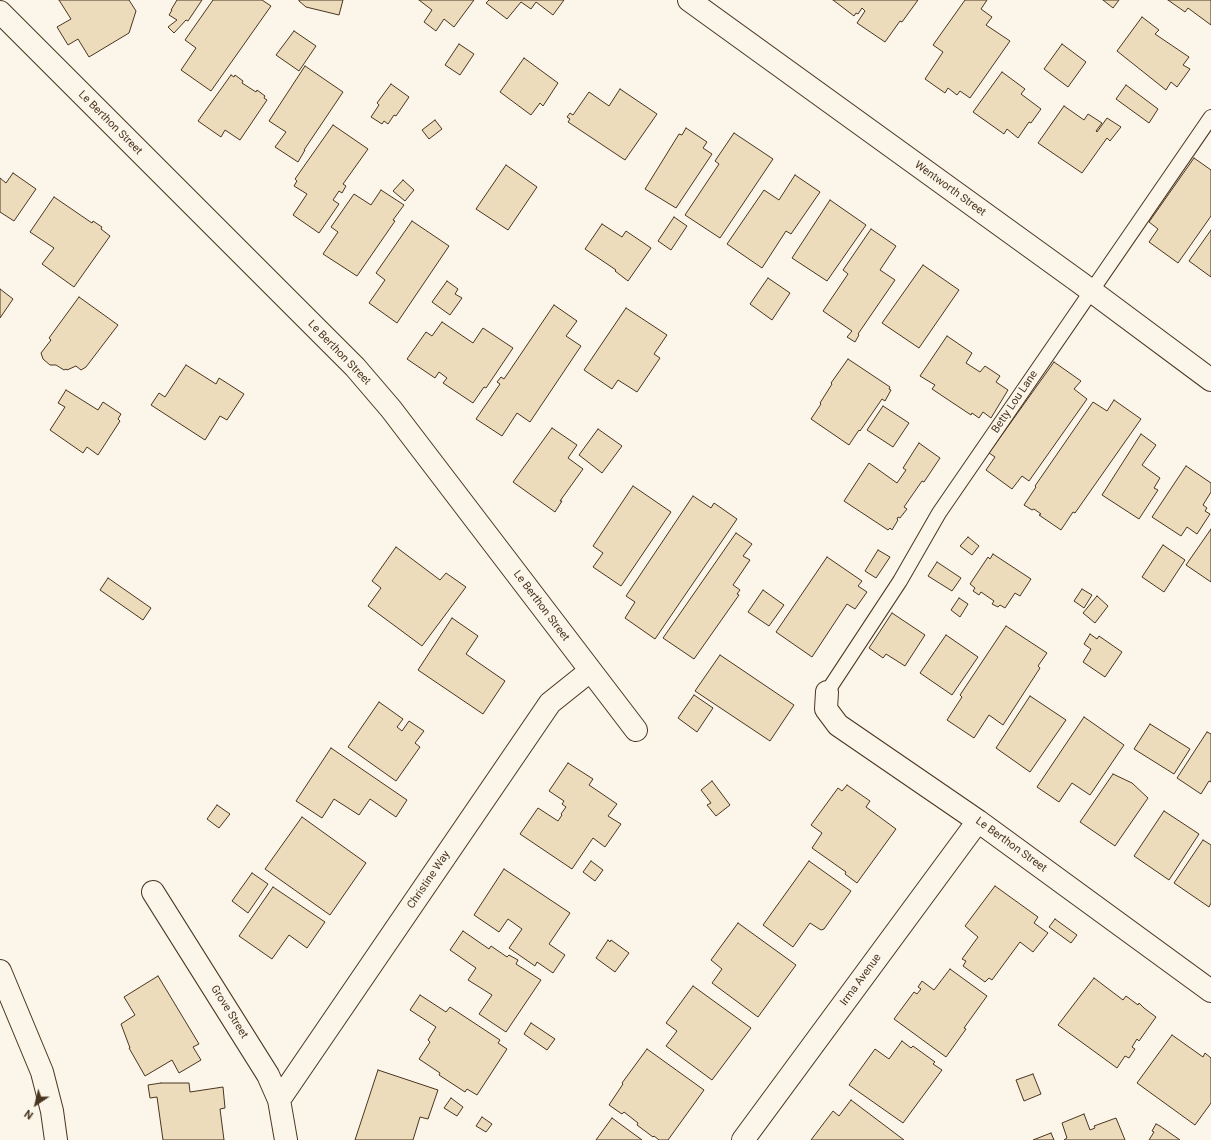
<!DOCTYPE html>
<style>
body{margin:0}
#map{position:relative;width:1211px;height:1140px;overflow:hidden;background:#fbf6e9;font-family:Roboto,sans-serif}
canvas{display:block}
.north{position:absolute;left:16px;top:1084px;width:40px;height:40px;-webkit-text-stroke:3px #fbf6e9;paint-order:stroke;rotate:215deg;font-size:11px;font-weight:700;line-height:16px;text-align:center;color:#4a3520}
.north::after{content:'';display:block;margin:auto;width:14px;height:18px;background:#4a3520;clip-path:polygon(50% 0,100% 100%,50% 72%,0 100%)}
</style>
<div id="map">
<canvas width="1211" height="1140"></canvas>
<div class="north">N</div>
</div>
<script>
const ctx = document.querySelector('canvas').getContext('2d');
ctx.lineJoin = 'round';
function fill(path, color) { ctx.fillStyle = color; ctx.fill(path, 'evenodd'); }
const toPath = rows => new Path2D(rows.map(r => 'M' + r).join(''));
function strokePath(path, color, width, dash) { ctx.strokeStyle = color; ctx.lineWidth = width; ctx.lineCap = dash ? 'butt' : 'round'; ctx.setLineDash(dash || []); ctx.stroke(path); }
function drawText(font, color, halo, rows, align = 'center') {
  ctx.font = font + ' Roboto,sans-serif'; ctx.lineWidth = 3; ctx.setLineDash([]); ctx.textBaseline = 'middle'; ctx.strokeStyle = halo; ctx.fillStyle = color; for (const [text, x, y, turn = 0] of rows) {
    ctx.save(); ctx.translate(x, y); ctx.rotate((+turn || 0) * Math.PI / 180); ctx.textAlign = isNaN(turn) ? turn : align; if (halo) ctx.strokeText(text, 0, 0); ctx.fillText(text, 0, 0); ctx.restore();
  }
}
const building = toPath([
 [59,0,129,0,136,11,129,33,89,57,78,39,68,45,57,27,71,19,59,0],
 [177,0,202,0,188,21,186,20,174,33,168,27,177,20,169,15,172,10,171,10,177,0],
 [213,0,262,0,271,6,211,91,181,70,196,48,185,40,213,0],
 [299,0,343,0,339,15,306,7,299,1,299,0],
 [419,0,474,0,454,27,444,19,436,31,424,22,432,10,419,0],
 [489,0,564,0,553,15,536,2,531,9,521,2,507,19,486,3,489,0],
 [833,0,918,0,902,22,900,21,885,42,857,23,865,11,862,8,858,14,856,13,854,16,833,0],
 [965,0,987,0,981,9,992,17,986,25,1010,41,970,98,960,91,957,95,948,88,945,93,925,79,943,52,933,45,965,0],
 [1103,0,1119,0,1113,8,1103,0],
 [1168,0,1211,0,1211,25,1188,8,1185,12,1168,0],
 [1142,17,1159,30,1155,34,1189,57,1183,65,1190,69,1177,87,1171,82,1166,90,1117,51,1142,17],
 [294,31,316,46,299,71,276,55,294,31],
 [459,44,474,54,460,75,445,65,459,44],
 [1062,44,1086,62,1068,87,1044,69,1062,44],
 [524,58,558,83,543,106,540,103,531,115,500,92,524,58],
 [305,66,343,92,304,150,305,150,298,162,275,147,286,132,269,121,305,66],
 [1002,72,1025,89,1021,94,1041,109,1031,123,1029,122,1018,138,1007,129,1004,134,973,112,1002,72],
 [231,75,234,77,235,75,243,81,242,83,256,92,257,90,265,96,264,98,267,100,240,140,225,130,221,137,198,121,231,75],
 [391,84,409,97,396,116,394,115,388,124,384,121,382,124,371,117,379,105,377,103,391,84],
 [1126,85,1158,109,1149,123,1116,99,1126,85],
 [620,89,657,114,625,160,568,122,570,119,567,117,570,113,573,115,589,92,609,106,620,89],
 [1064,106,1084,120,1088,114,1102,123,1096,131,1097,132,1107,118,1121,127,1110,141,1107,138,1082,173,1038,143,1064,106],
 [435,120,442,129,429,139,422,130,435,120],
 [333,125,368,149,343,184,346,186,342,193,339,191,333,200,339,204,319,233,293,215,307,194,294,186,297,181,295,179,333,125],
 [686,128,707,142,703,148,712,154,676,208,645,189,679,134,682,135,686,128],
 [734,133,773,159,720,238,685,215,719,164,715,161,734,133],
 [1194,158,1211,170,1211,216,1178,263,1149,242,1158,229,1149,222,1194,158],
 [506,165,537,187,508,230,476,209,506,165],
 [13,173,36,189,14,221,0,212,0,178,6,183,13,173],
 [795,175,820,192,791,234,786,231,762,268,727,244,764,190,779,200,795,175],
 [403,180,414,190,405,201,393,191,403,180],
 [381,190,404,205,393,220,395,221,357,276,323,254,338,232,331,227,354,194,371,205,381,190],
 [54,197,92,223,93,221,102,227,101,229,110,236,74,287,42,264,54,248,30,232,54,197],
 [830,200,866,225,827,281,792,258,830,200],
 [674,217,687,226,671,250,658,241,674,217],
 [412,221,449,246,397,323,369,303,385,280,376,273,412,221],
 [602,224,622,237,626,231,651,248,628,281,615,271,616,270,585,249,602,224],
 [871,229,896,246,880,270,895,280,858,334,859,335,855,342,847,337,852,331,823,311,848,274,843,270,871,229],
 [1211,230,1211,277,1189,261,1211,230],
 [923,265,959,290,919,348,882,323,923,265],
 [768,278,790,293,772,320,750,304,768,278],
 [447,281,458,289,455,294,462,298,450,315,432,302,447,281],
 [0,289,13,299,0,318,0,289],
 [79,297,118,325,86,367,81,370,76,366,67,370,66,369,64,370,56,365,50,365,43,359,41,353,51,340,49,338,79,297],
 [554,305,577,321,566,336,581,346,530,422,517,413,502,436,476,419,500,384,497,382,501,377,504,379,554,305],
 [626,308,667,335,654,354,660,358,637,392,618,380,612,389,584,370,626,308],
 [442,322,473,343,483,328,513,348,486,388,484,387,473,403,443,383,447,378,439,372,435,378,407,359,426,332,432,336,442,322],
 [947,336,972,353,966,363,980,372,985,366,1000,376,996,382,1008,390,991,418,983,412,979,418,972,413,971,415,932,389,935,385,920,376,947,336],
 [848,359,890,387,889,389,891,390,885,401,882,399,860,431,859,430,849,445,811,419,821,404,820,403,832,384,831,383,848,359],
 [1054,362,1081,381,1074,389,1087,399,1029,481,1022,476,1012,489,986,470,995,457,989,453,1054,362],
 [186,365,216,384,219,378,244,394,227,420,220,416,205,440,151,405,159,393,165,397,186,365],
 [66,390,98,410,103,402,121,414,118,419,120,421,98,455,87,447,83,453,50,430,65,407,58,403,66,390],
 [1114,400,1141,419,1075,513,1073,512,1061,530,1039,515,1041,514,1034,509,1032,510,1024,505,1036,487,1035,486,1093,402,1107,411,1114,400],
 [883,406,909,423,893,447,867,430,883,406],
 [552,428,577,445,568,458,583,469,560,501,562,501,555,512,513,482,552,428],
 [598,429,622,446,602,473,579,455,598,429],
 [1141,434,1156,445,1142,465,1160,478,1154,488,1158,490,1139,519,1102,495,1141,434],
 [919,443,940,458,924,482,922,481,904,507,907,509,900,518,898,517,897,519,898,520,892,530,890,528,888,530,844,501,869,463,897,483,906,470,903,468,919,443],
 [1186,466,1211,483,1211,492,1203,505,1207,508,1205,511,1210,514,1197,534,1187,527,1181,536,1152,517,1186,466],
 [633,486,671,512,621,586,593,567,603,553,593,546,633,486],
 [693,496,711,508,714,503,737,519,655,639,625,618,635,602,626,596,693,496],
 [1211,529,1211,582,1186,565,1211,529],
 [736,533,752,544,743,556,750,560,733,585,740,590,737,594,739,595,694,659,663,638,736,533],
 [968,537,979,546,972,555,960,546,968,537],
 [1163,545,1185,560,1164,592,1142,577,1163,545],
 [396,547,440,580,446,573,466,587,422,646,368,606,381,588,372,581,396,547],
 [878,550,890,557,876,578,865,571,878,550],
 [993,554,1031,579,1020,596,1015,593,1005,608,1000,605,998,607,992,604,994,601,981,592,979,595,973,591,975,588,970,584,988,557,990,559,993,554],
 [827,557,862,581,858,586,867,592,855,609,847,604,812,657,776,632,827,557],
 [937,562,961,578,952,591,928,576,937,562],
 [108,578,151,608,143,620,100,590,108,578],
 [1082,589,1092,595,1084,608,1074,601,1082,589],
 [763,590,784,605,769,626,748,612,763,590],
 [1097,596,1108,606,1095,623,1083,613,1097,596],
 [959,598,968,604,960,617,951,610,959,598],
 [892,613,925,635,905,666,886,654,883,658,869,648,892,613],
 [452,618,478,636,466,654,505,681,483,714,418,670,452,618],
 [1006,626,1047,653,1038,666,1040,668,1003,725,989,715,974,738,947,720,962,697,960,695,1006,626],
 [1090,634,1097,639,1099,636,1122,652,1105,677,1083,662,1091,649,1084,644,1090,634],
 [946,635,978,657,952,695,920,673,946,635],
 [720,655,794,705,770,741,695,691,720,655],
 [694,695,713,708,697,732,678,718,694,695],
 [1030,696,1066,720,1030,772,996,748,1030,696],
 [379,702,403,719,397,727,402,731,409,721,424,731,415,743,420,747,396,781,348,747,379,702],
 [1084,717,1124,745,1090,795,1072,783,1059,802,1037,787,1084,717],
 [1150,724,1190,749,1174,774,1134,749,1150,724],
 [1207,732,1211,734,1211,782,1209,781,1201,794,1177,778,1207,732],
 [331,748,407,800,396,817,370,799,359,815,334,799,322,818,296,801,331,748],
 [568,763,593,779,589,785,617,804,608,816,621,824,605,847,593,838,572,869,520,834,538,808,558,821,562,815,561,814,566,807,562,804,564,801,549,791,568,763],
 [1113,774,1132,783,1148,798,1115,846,1080,822,1113,774],
 [712,781,730,805,716,816,707,805,711,803,701,790,712,781],
 [847,785,870,801,866,807,896,829,857,883,845,874,846,872,812,848,822,833,811,825,838,788,842,791,847,785],
 [217,805,230,814,219,828,207,819,217,805],
 [1164,811,1199,834,1169,880,1134,856,1164,811],
 [302,817,366,863,330,915,265,869,302,817],
 [1203,840,1211,845,1211,903,1209,907,1174,883,1203,840],
 [591,861,603,870,595,881,583,872,591,861],
 [809,861,851,891,824,929,821,930,810,923,793,947,763,925,809,861],
 [504,869,570,913,549,944,565,955,553,973,537,962,535,966,509,948,522,929,508,919,499,932,474,915,504,869],
 [252,873,268,884,248,913,232,901,252,873],
 [995,886,1038,917,1034,923,1048,933,1033,952,1020,942,992,980,989,978,985,982,963,966,966,961,962,959,978,937,965,926,995,886],
 [273,887,325,922,307,948,289,935,272,959,239,936,273,887],
 [1055,919,1077,935,1071,943,1049,927,1055,919],
 [738,923,796,965,758,1017,712,983,722,969,711,960,738,923],
 [463,931,489,949,491,946,507,957,509,955,518,960,516,964,541,980,506,1032,479,1014,492,995,468,980,476,968,450,950,463,931],
 [608,940,610,942,611,940,629,953,615,972,596,958,608,940],
 [950,969,987,996,964,1028,966,1029,946,1057,894,1019,914,992,917,994,921,989,918,987,922,981,934,990,950,969],
 [158,976,199,1044,193,1047,201,1060,179,1073,172,1060,145,1076,129,1048,130,1048,121,1024,135,1015,124,997,158,976],
 [1094,978,1123,1000,1126,996,1138,1005,1139,1003,1144,1008,1156,1017,1139,1041,1137,1039,1132,1047,1135,1049,1129,1058,1125,1056,1117,1068,1058,1025,1094,978],
 [693,986,751,1028,712,1080,666,1046,677,1031,666,1023,693,986],
 [420,995,446,1012,450,1007,500,1040,498,1043,507,1049,477,1095,467,1089,465,1092,439,1075,440,1073,419,1059,430,1042,428,1040,436,1027,410,1010,420,995],
 [531,1023,555,1039,547,1050,524,1034,531,1023],
 [1172,1035,1203,1057,1205,1053,1211,1058,1211,1103,1195,1125,1137,1083,1172,1035],
 [902,1041,911,1048,913,1046,935,1062,933,1064,942,1070,903,1123,849,1085,875,1049,889,1059,902,1041],
 [647,1049,704,1090,668,1140,659,1140,654,1136,653,1137,637,1125,638,1123,624,1112,622,1114,609,1105,623,1084,622,1083,647,1049],
 [378,1070,438,1090,428,1119,420,1117,413,1140,355,1140,378,1070],
 [1033,1074,1041,1094,1024,1101,1016,1080,1033,1074],
 [161,1083,189,1083,190,1092,223,1087,225,1108,220,1109,224,1140,163,1140,157,1097,150,1098,148,1085,161,1083],
 [451,1098,463,1107,457,1116,444,1108,451,1098],
 [851,1100,904,1140,811,1140,833,1111,839,1116,851,1100],
 [1084,1114,1090,1130,1095,1128,1094,1126,1116,1118,1125,1140,1064,1140,1067,1138,1062,1123,1084,1114],
 [482,1117,492,1124,486,1132,476,1126,482,1117],
 [612,1118,642,1140,596,1140,612,1118],
 [1156,1124,1160,1126,1180,1140,1149,1140,1154,1132,1152,1131,1156,1124],
 [1051,1133,1054,1140,1033,1140,1051,1133]
]);
fill(building, '#ecdcbc');
strokePath(building, '#4a3520', 1);
const lane = toPath([
 [827,692,900,581,939,513,1211,117]
]);
const street = toPath([
 [0,12,355,367,391,409,636,730],
 [827,692,826,709,838,725,978,821,1211,991],
 [153,892,268,1075,279,1100,286,1140],
 [0,971,42,1072,52,1111,56,1140],
 [279,1100,550,703,590,671],
 [743,1140,978,821]
]);
const secondary = toPath([
 [689,0,1082,284,1211,380]
]);
strokePath(lane, '#4a3520', 16);
strokePath(street, '#4a3520', 24);
strokePath(secondary, '#4a3520', 24);
strokePath(lane, '#fbf6e9', 14);
strokePath(street, '#fbf6e9', 22);
strokePath(secondary, '#fbf6e9', 22);
drawText('11px', '#4a3520', '#fbf6e9', [
 ["Le Berthon Street",110,123,45],
 ["Wentworth Street",950,189,36],
 ["Le Berthon Street",339,353,46],
 ["Betty Lou Lane",1015,402,-56],
 ["Le Berthon Street",541,606,53],
 ["Le Berthon Street",1011,845,36],
 ["Christine Way",429,880,-56],
 ["Irma Avenue",861,980,-54],
 ["Grove Street",229,1012,58]
]);
</script>
